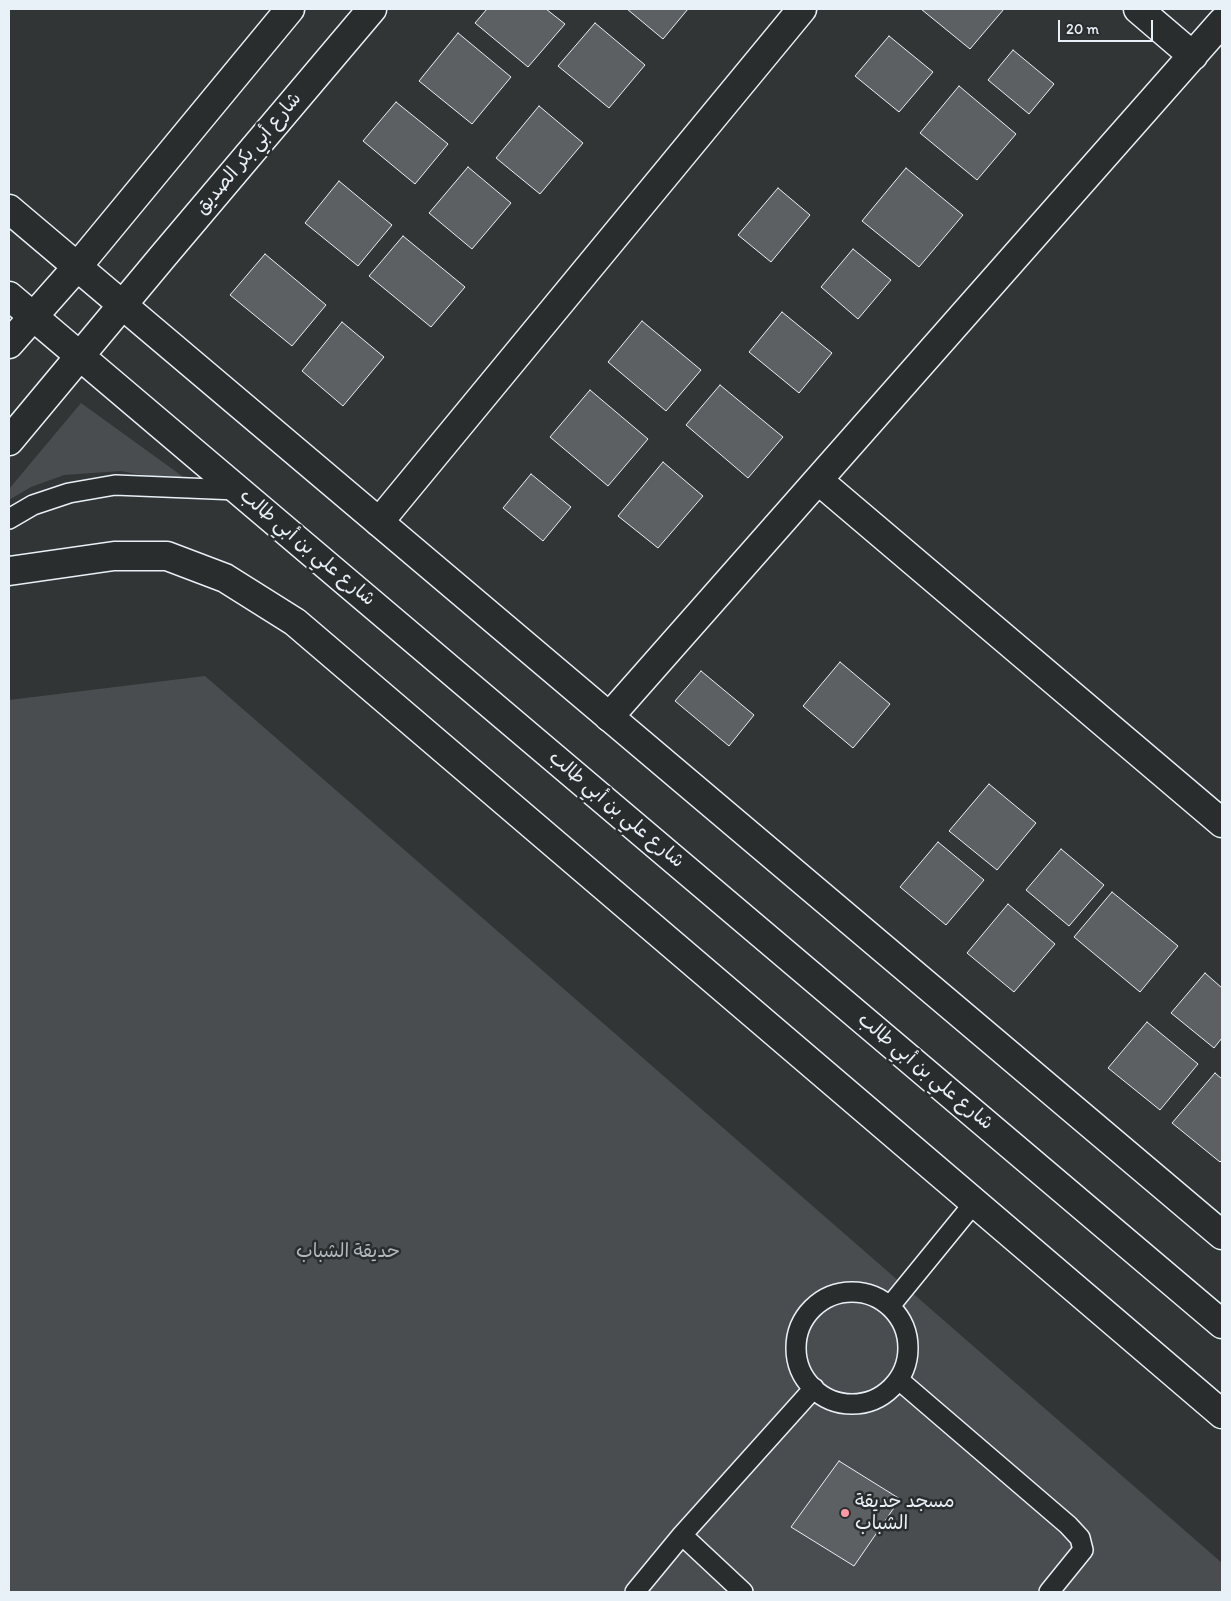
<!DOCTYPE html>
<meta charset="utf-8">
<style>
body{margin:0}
#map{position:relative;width:1231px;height:1601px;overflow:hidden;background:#323536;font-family:Itim,sans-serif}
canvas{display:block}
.frame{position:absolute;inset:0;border:10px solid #e8f1f8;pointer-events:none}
.scale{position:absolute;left:1058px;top:20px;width:95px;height:22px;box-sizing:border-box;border:2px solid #e8f1f8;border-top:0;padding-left:6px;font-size:15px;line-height:18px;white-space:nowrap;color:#e8f1f8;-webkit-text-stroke:4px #2a2d2e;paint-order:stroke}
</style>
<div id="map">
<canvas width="1231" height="1601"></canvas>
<div class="frame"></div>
<div class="scale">20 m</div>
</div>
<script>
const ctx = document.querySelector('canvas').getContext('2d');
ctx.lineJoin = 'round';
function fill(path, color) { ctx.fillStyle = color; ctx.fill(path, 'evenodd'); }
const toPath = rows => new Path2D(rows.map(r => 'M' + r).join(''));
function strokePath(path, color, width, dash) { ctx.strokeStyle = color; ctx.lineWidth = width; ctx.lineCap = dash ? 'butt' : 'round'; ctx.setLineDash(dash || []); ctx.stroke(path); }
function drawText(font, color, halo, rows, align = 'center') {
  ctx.font = font + ' Itim,"Playpen Sans Arabic",sans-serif'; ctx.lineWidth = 5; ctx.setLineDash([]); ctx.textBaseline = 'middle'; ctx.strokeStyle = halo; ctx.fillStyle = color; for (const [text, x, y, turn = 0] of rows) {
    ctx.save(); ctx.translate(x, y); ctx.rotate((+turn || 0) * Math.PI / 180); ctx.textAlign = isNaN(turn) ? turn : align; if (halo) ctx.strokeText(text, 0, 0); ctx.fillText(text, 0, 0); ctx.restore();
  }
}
fill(toPath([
 [81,403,182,476,173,481,121,471,64,475,31,487,9,500,9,489],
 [205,676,1222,1563,1222,1592,9,1592,9,700]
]), '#494d4f');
const building = toPath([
 [487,9,546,9,565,24,528,67,475,23,487,9],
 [627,9,688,9,663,39,627,9],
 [921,9,1004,9,970,49,921,9],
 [595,23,645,65,609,108,558,66,595,23],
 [458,33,511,77,472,124,419,81,458,33],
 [889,36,933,72,899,112,855,76,889,36],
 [1013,50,1054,84,1029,114,988,80,1013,50],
 [959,86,1016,134,977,180,920,133,959,86],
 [396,102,448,144,415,184,363,141,396,102],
 [539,106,583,143,540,194,496,158,539,106],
 [468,167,511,203,472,249,429,213,468,167],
 [906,168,963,215,919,267,862,221,906,168],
 [339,181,392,225,358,266,305,223,339,181],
 [778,188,810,215,771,262,738,235,778,188],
 [403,236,465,287,431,327,369,276,403,236],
 [853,249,891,280,858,319,821,287,853,249],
 [265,254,326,305,292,346,230,295,265,254],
 [782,312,832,353,799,393,749,352,782,312],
 [642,321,701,370,666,411,608,362,642,321],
 [342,322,384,357,343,406,302,371,342,322],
 [720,385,783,437,748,478,686,425,720,385],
 [590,390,648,439,608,486,550,437,590,390],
 [663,462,703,496,658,548,618,516,663,462],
 [531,474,571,507,543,541,503,508,531,474],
 [840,662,890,704,853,748,803,706,840,662],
 [701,671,754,715,729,746,675,701,701,671],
 [989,784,1036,823,997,870,949,831,989,784],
 [938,842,984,880,946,925,900,887,938,842],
 [1061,849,1104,885,1069,926,1026,890,1061,849],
 [1112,892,1178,946,1140,992,1074,937,1112,892],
 [1008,904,1055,944,1014,992,967,953,1008,904],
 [1205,973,1222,988,1222,1038,1214,1048,1171,1013,1205,973],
 [1147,1022,1198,1064,1160,1110,1108,1068,1147,1022],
 [1215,1073,1222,1079,1222,1160,1220,1162,1172,1123,1215,1073],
 [839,1461,900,1499,854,1566,791,1527,839,1461]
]);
fill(building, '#5c6063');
strokePath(building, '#e8f1f8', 1);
const lane = toPath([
 [9,519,33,505,69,493,115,485,237,490],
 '796 1348a56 56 0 1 1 112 0a56 56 0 1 1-112 0Z',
 [890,1306,974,1203],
 [899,1380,1068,1525,1080,1538,1083,1550,1049,1592],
 [682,1535,814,1388],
 [635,1592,682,1535,743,1592]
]);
const street = toPath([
 [1138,9,1193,56],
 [818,480,1222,823],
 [379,522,802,9],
 [9,571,114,556,167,556,225,578,295,622,1222,1414],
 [609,717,1222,22]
]);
const secondary = toPath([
 [9,209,1222,1235],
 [9,296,1222,1324],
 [9,344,77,267,290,9],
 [9,441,164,255,372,9]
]);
strokePath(lane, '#e8f1f8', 22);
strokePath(street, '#e8f1f8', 31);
strokePath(secondary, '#e8f1f8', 31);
strokePath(lane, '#2a2d2e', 19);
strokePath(street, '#2a2d2e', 28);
strokePath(secondary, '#2a2d2e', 28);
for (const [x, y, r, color] of [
 [845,1513,5,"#ff9aa2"]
]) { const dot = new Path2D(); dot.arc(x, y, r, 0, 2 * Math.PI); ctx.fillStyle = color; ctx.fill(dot); strokePath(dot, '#2a2d2e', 2); }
drawText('19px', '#e8f1f8', '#2a2d2e', [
 ["شارع أبي بكر الصديق",249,154,-50],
 ["شارع علي بن أبي طالب",307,548,40],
 ["شارع علي بن أبي طالب",616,810,40],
 ["شارع علي بن أبي طالب",925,1072,40]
]);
drawText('19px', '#b0b8bd', '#2a2d2e', [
 ["حديقة الشباب",348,1252]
]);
drawText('19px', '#e8f1f8', '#2a2d2e', [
 ["مسجد حديقة",855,1502],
 ["الشباب",855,1524]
], 'left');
</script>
